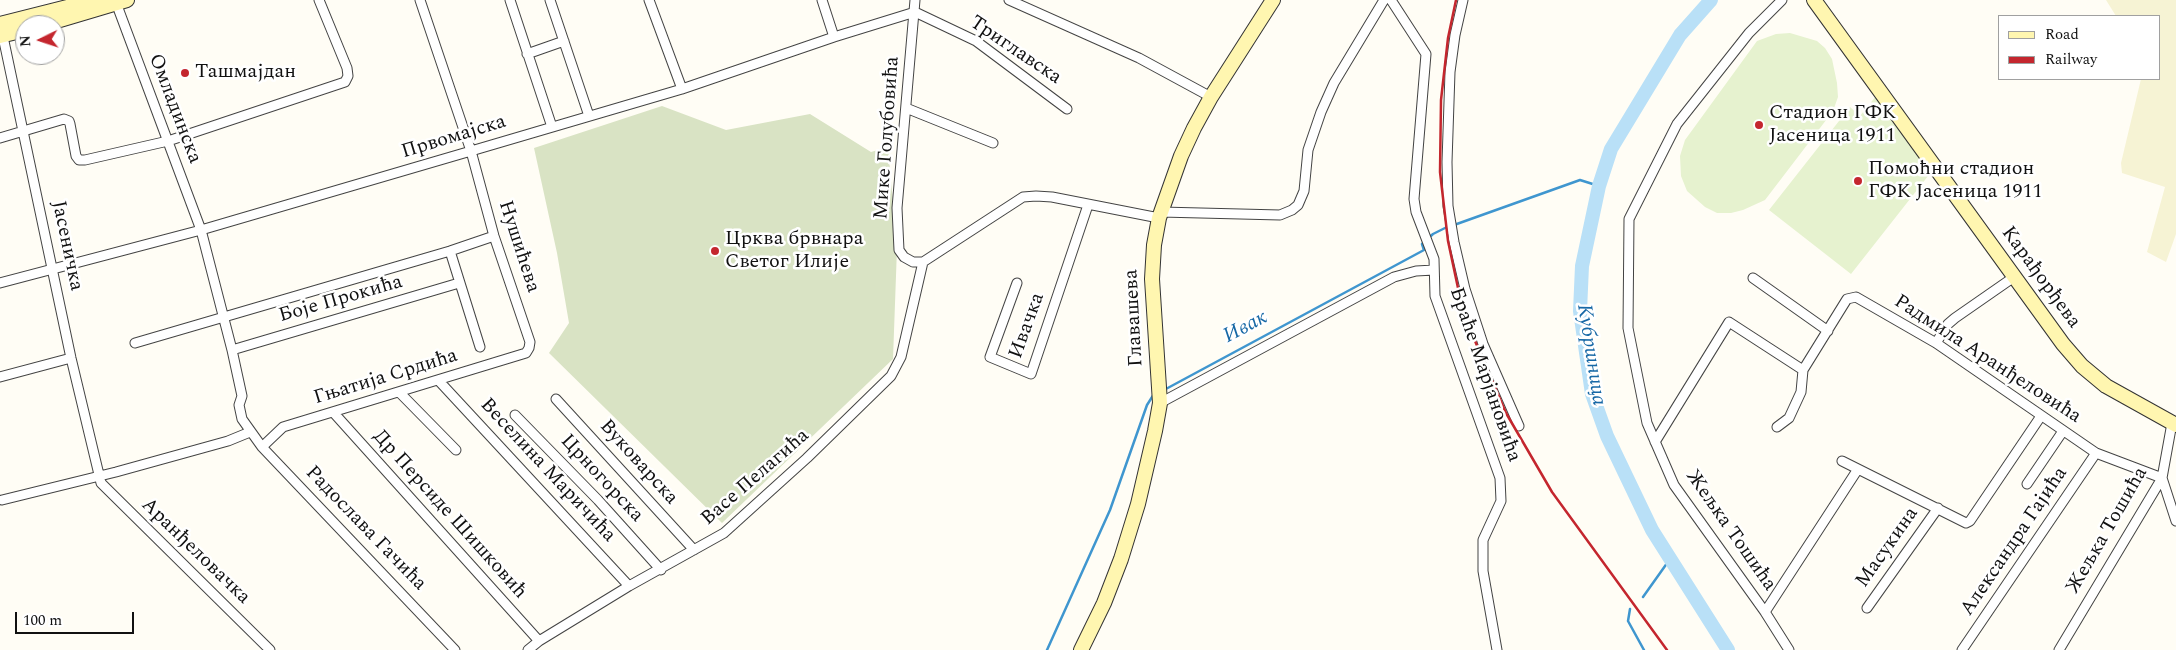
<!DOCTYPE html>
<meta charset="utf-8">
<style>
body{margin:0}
#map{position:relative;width:2176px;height:650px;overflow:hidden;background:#fffdf5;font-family:Spectral,serif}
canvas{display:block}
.legend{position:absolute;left:1998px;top:15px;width:162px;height:65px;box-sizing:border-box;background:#fff;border:1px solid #a0a0a0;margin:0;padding:6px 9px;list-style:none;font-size:15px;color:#111}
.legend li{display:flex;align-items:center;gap:10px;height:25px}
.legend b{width:25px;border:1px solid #a0a0a0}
.north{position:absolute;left:15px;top:15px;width:50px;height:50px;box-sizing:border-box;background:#fff;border:1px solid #a0a0a0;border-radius:50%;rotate:266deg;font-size:14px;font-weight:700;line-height:20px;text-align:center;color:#111}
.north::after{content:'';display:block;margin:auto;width:18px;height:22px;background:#c4262e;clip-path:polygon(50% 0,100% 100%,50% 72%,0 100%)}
.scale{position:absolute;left:15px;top:612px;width:119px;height:22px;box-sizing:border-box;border:2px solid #111;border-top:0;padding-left:6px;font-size:15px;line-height:18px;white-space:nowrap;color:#111;-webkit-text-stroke:4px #fff;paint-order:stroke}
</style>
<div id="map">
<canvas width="2176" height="650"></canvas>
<ul class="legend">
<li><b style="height:6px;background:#fff6b0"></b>Road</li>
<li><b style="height:6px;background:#c4262e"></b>Railway</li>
</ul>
<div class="north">N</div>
<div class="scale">100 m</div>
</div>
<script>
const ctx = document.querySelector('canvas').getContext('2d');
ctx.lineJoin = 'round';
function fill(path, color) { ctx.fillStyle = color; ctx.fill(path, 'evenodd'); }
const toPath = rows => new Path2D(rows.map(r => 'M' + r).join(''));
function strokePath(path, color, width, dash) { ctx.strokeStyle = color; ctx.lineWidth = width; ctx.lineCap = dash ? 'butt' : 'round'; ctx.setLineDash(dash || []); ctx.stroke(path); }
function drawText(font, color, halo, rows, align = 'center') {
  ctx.font = font + ' Spectral,serif'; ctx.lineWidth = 5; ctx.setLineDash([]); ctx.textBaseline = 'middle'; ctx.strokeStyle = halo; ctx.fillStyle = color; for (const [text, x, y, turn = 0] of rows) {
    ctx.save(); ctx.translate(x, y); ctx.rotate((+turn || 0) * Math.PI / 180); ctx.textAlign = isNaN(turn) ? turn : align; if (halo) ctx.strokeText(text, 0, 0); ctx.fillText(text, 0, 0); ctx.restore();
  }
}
fill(toPath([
 [2106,0,2176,0,2176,234,2166,262,2147,252,2165,187,2122,173,2121,163,2141,79,2160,79,2160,16,2116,16]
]), '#f6f3d4');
fill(toPath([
 [662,106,726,130,810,114,871,152,888,147,897,248,893,359,722,523,549,353,569,323,557,253,534,148]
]), '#d9e3c4');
fill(toPath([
 [1790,33,1817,41,1825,48,1832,59,1837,83,1838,97,1833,111,1765,200,1743,210,1731,213,1717,213,1705,207,1687,191,1681,176,1680,156,1685,140,1757,41,1776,34],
 [1876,96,1932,171,1851,274,1769,210,1850,107,1860,116]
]), '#e6f2cf');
strokePath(toPath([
 [1454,225,1580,180,1599,186],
 [1164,390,1424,250,1422,244,1433,234,1449,226],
 [1643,597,1670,559],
 [1630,609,1628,621,1644,650],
 [1047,650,1110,510,1147,405,1154,394]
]), '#3f96cf', 2.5);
strokePath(toPath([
 [1711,0,1680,35,1611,149,1599,186,1582,266,1580,311,1592,394,1607,436,1652,530,1728,650]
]), '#b9e0f7', 14);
const minor = toPath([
 [115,0,201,230,232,350,242,396,239,405,242,419,262,447,455,650],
 [510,0,552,127],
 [550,0,589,116],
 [649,0,682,89],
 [822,0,834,37],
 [915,0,897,208,899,250,904,257,913,262,923,262],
 [1009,0,1139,58,1211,97],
 [1391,0,1426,54,1414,199,1416,212,1434,259,1435,296,1500,478,1501,501,1483,540,1483,571,1497,650],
 [1463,0,1455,35,1450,72,1447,162,1448,206,1454,242,1465,289,1483,344,1519,426],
 [1782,0,1749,33,1677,124,1629,219,1628,328,1647,423,1674,485,1765,612,1789,650],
 [2,32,71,358,101,483,270,650],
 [527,54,564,41],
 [906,108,993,143],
 [0,138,64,119,69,121,70,124,76,156,79,160,85,160,168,141,345,82,348,76,347,68,319,0],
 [1161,212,1280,215,1292,210,1298,205,1304,191,1308,150,1321,112,1334,83,1384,0],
 [450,251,480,347],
 [923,262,1023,197,1036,196,1052,197,1159,218],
 [1753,278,1828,331],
 [0,283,201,230,471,151,682,89,834,37,915,12,976,41,1067,109],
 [1017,283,990,357,1031,374,1088,205],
 [135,343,450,251,494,236],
 [1936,343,1948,324,1955,318,2014,277],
 [232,350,459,283],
 [0,377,71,358],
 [439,381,629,586],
 [400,393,456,450],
 [556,399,694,550],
 [1160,403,1394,277,1416,271,1434,270],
 [333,412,539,641],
 [515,415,598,500,661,570],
 [1777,427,1789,418,1801,392,1803,370,1847,299,1856,297,1936,343,2096,453,2162,478,2176,521],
 [1655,442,1729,322,1803,370],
 [262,447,283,427,526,353,529,348,530,342,494,236,471,151,420,0],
 [1842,461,1966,523,1970,521,2041,416],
 [2027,484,2063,431],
 [2,500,116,472,228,441,250,432],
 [1867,608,1938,508],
 [1765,612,1858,469],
 [528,650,539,641,629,586,724,533,807,458,891,376,901,357,923,262],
 [1962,650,2096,453],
 [2059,650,2162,478,2172,423]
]);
const secondary = toPath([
 [1814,0,2063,344,2082,366,2106,386,2176,425],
 [0,24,95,0],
 [43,25,127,0],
 [0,36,25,30],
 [1081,650,1104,603,1121,559,1138,504,1155,431,1160,403,1152,279,1154,245,1159,218,1181,156,1194,128,1211,97,1273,0]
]);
strokePath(minor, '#444', 11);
strokePath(secondary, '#333', 16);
strokePath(minor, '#fff', 9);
strokePath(secondary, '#fff6b0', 14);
strokePath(toPath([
 [1456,0,1448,38,1441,100,1440,172,1448,241,1458,288,1475,341,1506,413,1552,492,1667,650]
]), '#c4262e', 2.5);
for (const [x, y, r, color] of [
 [185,73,5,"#c4262e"],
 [1759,125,5,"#c4262e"],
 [1858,181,5,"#c4262e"],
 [715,251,5,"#c4262e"]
]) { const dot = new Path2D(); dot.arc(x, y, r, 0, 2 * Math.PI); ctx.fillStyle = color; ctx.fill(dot); strokePath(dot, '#fff', 2); }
drawText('20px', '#111', '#fff', [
 ["Триглавска",1015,51,34],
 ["Омладинска",174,109,69],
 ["Првомајска",454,138,-17],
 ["Мике Голубовића",888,138,-86],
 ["Јасеничка",66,246,78],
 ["Нушићева",518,247,72],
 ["Карађорђева",2040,278,54],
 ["Боје Прокића",341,300,-16],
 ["Главашева",1135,318,-93],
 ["Ивачка",1028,326,-70],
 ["Радмила Аранђеловића",1987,360,33],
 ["Браће Марјановића",1484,375,71],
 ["Гњатија Срдића",386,378,-17],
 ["Вуковарска",638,463,48],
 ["Веселина Маричића",547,471,47],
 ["Васе Пелагића",756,478,-41],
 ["Црногорска",601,479,47],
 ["Др Персиде Шишковић",449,515,48],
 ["Радослава Гачића",365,529,46],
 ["Жељка Тошића",1730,531,55],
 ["Жељка Тошића",2108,531,-60],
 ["Александра Гајића",2015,542,-56],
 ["Масукина",1888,548,-55],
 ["Аранђеловачка",195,552,44]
]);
drawText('20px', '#111', '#fff', [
 ["Ташмајдан",195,73],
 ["Стадион ГФК",1769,114],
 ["Јасеница 1911",1769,137],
 ["Помоћни стадион",1868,170],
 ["ГФК Јасеница 1911",1868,193],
 ["Црква брвнара",725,240],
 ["Светог Илије",725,263]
], 'left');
drawText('italic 21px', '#1768a6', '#fff', [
 ["Ивак",1246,328,-28],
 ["Кубршница",1590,355,81]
]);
</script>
